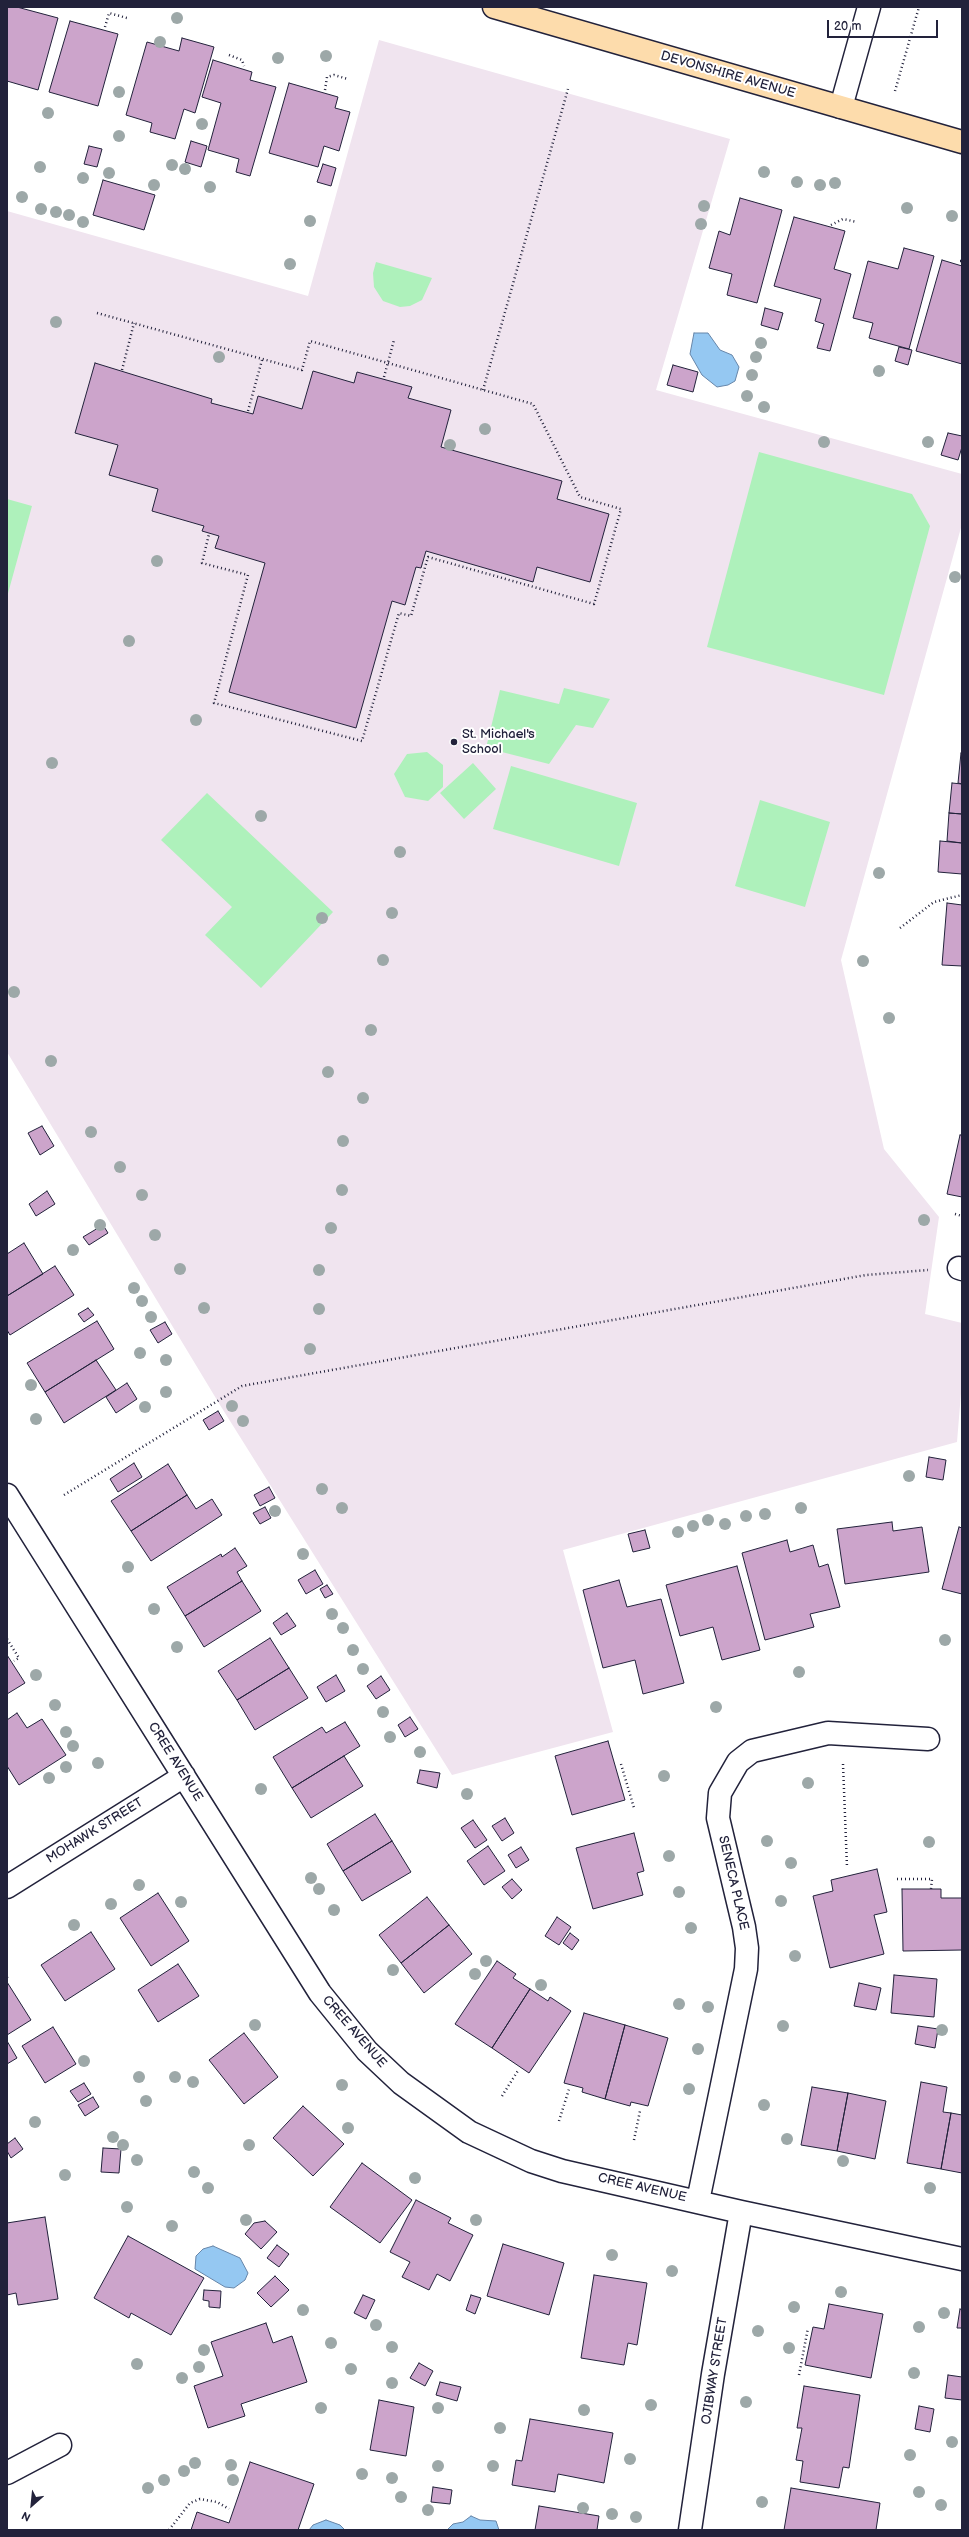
<!DOCTYPE html>
<style>
body{margin:0}
#map{position:relative;width:969px;height:2537px;overflow:hidden;background:#fff;font-family:"Balsamiq Sans",sans-serif}
canvas{display:block}
.frame{position:absolute;inset:0;border:8px solid #22223b;pointer-events:none}
.north{position:absolute;left:12px;top:2485px;width:40px;height:40px;-webkit-text-stroke:3px #fff;paint-order:stroke;rotate:207deg;font-size:11px;font-weight:700;line-height:16px;text-align:center;color:#22223b}
.north::after{content:'';display:block;margin:auto;width:14px;height:18px;background:#22223b;clip-path:polygon(50% 0,100% 100%,50% 72%,0 100%)}
.scale{position:absolute;left:827px;top:20px;width:111px;height:18px;box-sizing:border-box;border:2px solid #22223b;border-top:0;padding-left:5px;font-size:12px;line-height:14px;white-space:nowrap;color:#22223b;-webkit-text-stroke:3px #fff;paint-order:stroke}
</style>
<div id="map">
<canvas width="969" height="2537"></canvas>
<div class="frame"></div>
<div class="north">N</div>
<div class="scale">20 m</div>
</div>
<script>
const ctx = document.querySelector('canvas').getContext('2d');
ctx.lineJoin = 'round';
function fill(path, color) { ctx.fillStyle = color; ctx.fill(path, 'evenodd'); }
const toPath = rows => new Path2D(rows.map(r => 'M' + r).join(''));
function strokePath(path, color, width, dash) { ctx.strokeStyle = color; ctx.lineWidth = width; ctx.lineCap = dash ? 'butt' : 'round'; ctx.setLineDash(dash || []); ctx.stroke(path); }
function drawText(font, color, halo, rows, align = 'center') {
  ctx.font = font + ' "Balsamiq Sans",sans-serif'; ctx.lineWidth = 4; ctx.setLineDash([]); ctx.textBaseline = 'middle'; ctx.strokeStyle = halo; ctx.fillStyle = color; for (const [text, x, y, turn = 0] of rows) {
    ctx.save(); ctx.translate(x, y); ctx.rotate((+turn || 0) * Math.PI / 180); ctx.textAlign = isNaN(turn) ? turn : align; if (halo) ctx.strokeText(text, 0, 0); ctx.fillText(text, 0, 0); ctx.restore();
  }
}
fill(toPath([
 [379,40,730,139,656,390,962,474,962,524,841,960,884,1149,939,1217,925,1314,962,1323,962,1381,957,1442,563,1550,613,1732,452,1775,220,1405,7,1052,7,211,308,296]
]), '#f0e4ef');
fill(toPath([
 [376,262,432,278,422,300,410,306,400,307,383,301,374,287,373,273],
 [759,452,912,494,930,526,884,695,707,647],
 [7,499,32,506,7,597],
 [564,688,610,699,593,728,576,725,549,764,486,748,500,690,559,704],
 [427,752,443,765,443,787,428,801,405,797,394,774,407,754],
 [473,763,496,789,464,819,440,793],
 [511,766,637,803,619,866,493,829],
 [207,793,333,912,261,988,205,935,232,907,161,840],
 [760,800,830,822,805,907,735,886]
]), '#aef1bb');
const water = toPath([
 [694,333,708,333,720,350,732,355,739,367,735,381,728,385,717,387,702,375,690,354,694,333],
 [213,2246,240,2258,248,2273,245,2280,234,2288,225,2287,195,2269,196,2256,203,2249,213,2246],
 [471,2516,480,2520,496,2521,499,2530,447,2530,453,2524,463,2522,471,2516],
 [326,2520,340,2525,345,2530,309,2530,313,2525,326,2520]
]);
fill(water, '#95c8f2');
strokePath(water, '#6786a9', 1);
const building = toPath([
 [7,7,17,7,58,18,38,90,7,81,7,7],
 [70,21,118,34,98,106,49,92,70,21],
 [182,38,214,47,195,113,184,109,175,139,150,132,152,123,126,115,147,42,179,51,182,38],
 [213,60,252,72,250,80,276,87,250,176,236,172,239,159,208,150,221,103,202,97,213,60],
 [289,83,338,97,335,108,350,112,339,151,324,146,318,167,269,153,289,83],
 [191,141,207,146,201,167,185,162,191,141],
 [89,146,102,149,97,167,84,164,89,146],
 [323,164,336,168,331,186,317,182,323,164],
 [103,180,155,195,144,230,93,215,103,180],
 [740,198,782,210,757,303,727,295,732,274,709,268,719,231,730,235,740,198],
 [794,217,845,231,834,269,851,274,830,351,817,348,824,324,815,321,821,299,774,286,794,217],
 [904,248,934,256,909,349,869,338,873,323,853,318,868,261,898,269,904,248],
 [942,260,962,266,962,364,916,351,942,260],
 [765,308,783,313,778,330,761,325,765,308],
 [899,347,912,350,908,365,895,361,899,347],
 [95,363,212,399,211,403,253,414,258,396,302,409,313,371,354,383,357,372,412,387,408,398,451,410,441,447,562,481,557,499,609,514,590,582,537,567,533,582,426,551,421,568,416,567,405,605,392,601,356,728,229,692,265,563,215,548,219,536,202,531,204,526,152,511,158,489,109,475,118,445,75,433,95,363],
 [673,365,698,372,693,392,667,385,673,365],
 [948,433,962,436,962,447,958,460,941,455,948,433],
 [961,753,962,753,962,784,958,783,961,753],
 [952,783,962,784,962,814,949,813,952,783],
 [949,813,962,814,962,843,947,841,949,813],
 [940,841,962,843,962,874,938,872,940,841],
 [947,903,962,905,962,966,942,965,947,903],
 [42,1126,54,1146,40,1155,28,1133,42,1126],
 [960,1135,962,1135,962,1197,947,1194,960,1135],
 [47,1191,55,1204,36,1216,29,1204,47,1191],
 [103,1225,108,1233,89,1245,83,1237,103,1225],
 [24,1243,43,1274,7,1296,7,1254,24,1243],
 [55,1266,74,1295,10,1335,7,1330,7,1296,55,1266],
 [88,1308,94,1315,84,1322,78,1314,88,1308],
 [97,1321,114,1349,45,1392,27,1363,97,1321],
 [165,1322,172,1334,158,1343,150,1330,165,1322],
 [96,1360,116,1390,64,1423,45,1392,96,1360],
 [127,1383,137,1399,116,1413,106,1397,127,1383],
 [218,1411,224,1421,209,1430,203,1420,218,1411],
 [929,1457,946,1460,943,1480,926,1477,929,1457],
 [134,1463,142,1477,118,1492,110,1479,134,1463],
 [168,1464,187,1495,131,1531,111,1501,168,1464],
 [269,1487,275,1498,260,1506,254,1495,269,1487],
 [187,1495,196,1509,212,1499,222,1515,151,1561,131,1531,187,1495],
 [265,1507,271,1518,260,1524,253,1513,265,1507],
 [892,1522,893,1531,922,1527,929,1572,845,1584,837,1529,892,1522],
 [959,1527,962,1528,962,1594,942,1589,959,1527],
 [645,1530,650,1548,633,1552,628,1534,645,1530],
 [787,1540,790,1552,813,1545,819,1567,828,1564,840,1607,810,1614,814,1627,765,1640,742,1553,787,1540],
 [235,1548,247,1566,237,1572,242,1581,185,1616,167,1587,221,1554,222,1557,235,1548],
 [737,1566,760,1650,722,1660,713,1627,680,1636,666,1585,737,1566],
 [315,1570,323,1584,306,1594,298,1580,315,1570],
 [619,1580,627,1607,661,1599,684,1683,643,1694,635,1660,603,1668,583,1590,619,1580],
 [242,1581,261,1611,204,1647,185,1616,242,1581],
 [327,1585,333,1594,325,1598,320,1589,327,1585],
 [287,1613,296,1626,281,1635,273,1623,287,1613],
 [270,1638,289,1668,237,1700,218,1671,270,1638],
 [7,1655,25,1683,7,1694,7,1655],
 [289,1668,308,1698,255,1730,237,1700,289,1668],
 [336,1675,345,1691,326,1702,317,1687,336,1675],
 [381,1676,390,1690,376,1699,367,1686,381,1676],
 [17,1713,27,1728,42,1719,66,1755,19,1785,7,1766,7,1720,17,1713],
 [410,1717,418,1729,405,1737,398,1725,410,1717],
 [345,1722,360,1746,292,1788,273,1757,322,1727,326,1733,345,1722],
 [608,1741,625,1800,572,1815,555,1756,608,1741],
 [344,1756,363,1786,311,1818,292,1788,344,1756],
 [420,1770,440,1773,437,1788,417,1783,420,1770],
 [375,1814,392,1841,343,1871,327,1844,375,1814],
 [505,1818,514,1833,502,1841,492,1826,505,1818],
 [473,1820,487,1840,475,1848,461,1828,473,1820],
 [634,1833,644,1871,637,1873,643,1895,593,1909,576,1848,634,1833],
 [392,1841,411,1872,362,1901,343,1871,392,1841],
 [488,1846,505,1871,484,1885,467,1861,488,1846],
 [521,1847,529,1860,516,1868,508,1855,521,1847],
 [877,1869,887,1912,874,1915,884,1954,830,1968,813,1896,833,1891,831,1880,877,1869],
 [512,1879,522,1890,512,1899,502,1887,512,1879],
 [902,1889,941,1889,941,1898,962,1898,962,1950,903,1951,902,1889],
 [158,1893,189,1941,151,1966,120,1918,158,1893],
 [427,1897,449,1925,401,1963,379,1935,427,1897],
 [557,1917,571,1927,559,1945,545,1936,557,1917],
 [449,1925,472,1954,424,1993,401,1963,449,1925],
 [91,1932,115,1969,65,2001,41,1965,91,1932],
 [570,1933,579,1940,572,1950,563,1943,570,1933],
 [497,1961,516,1974,513,1978,530,1989,492,2048,455,2024,497,1961],
 [178,1964,199,1996,158,2022,138,1990,178,1964],
 [894,1975,937,1979,934,2017,891,2013,894,1975],
 [7,1982,31,2020,7,2035,7,1982],
 [859,1983,881,1988,876,2010,854,2006,859,1983],
 [530,1989,548,2001,550,1997,571,2011,529,2073,492,2048,530,1989],
 [584,2013,625,2025,605,2099,582,2092,583,2088,564,2083,584,2013],
 [625,2025,668,2038,648,2106,631,2102,630,2106,605,2099,625,2025],
 [918,2026,938,2029,935,2048,915,2044,918,2026],
 [53,2027,76,2064,45,2083,22,2046,53,2027],
 [244,2033,278,2077,244,2104,209,2060,244,2033],
 [7,2041,17,2058,7,2064,7,2041],
 [921,2082,947,2087,943,2112,951,2113,941,2169,907,2163,921,2082],
 [84,2083,91,2094,78,2102,70,2091,84,2083],
 [812,2087,848,2093,837,2151,801,2145,812,2087],
 [848,2093,886,2101,875,2159,837,2151,848,2093],
 [93,2097,99,2107,85,2116,78,2105,93,2097],
 [303,2106,344,2144,313,2176,273,2138,303,2106],
 [951,2113,962,2115,962,2173,941,2169,951,2113],
 [15,2138,23,2149,11,2158,7,2151,7,2144,15,2138],
 [103,2148,121,2149,119,2173,101,2172,103,2148],
 [362,2163,412,2200,380,2243,330,2207,362,2163],
 [416,2200,451,2218,448,2223,473,2235,450,2281,437,2274,429,2290,402,2277,410,2262,390,2252,416,2200],
 [45,2217,58,2299,18,2305,16,2293,7,2295,7,2223,45,2217],
 [265,2221,277,2232,261,2249,245,2234,254,2223,265,2221],
 [128,2236,204,2278,171,2335,131,2313,129,2318,94,2298,128,2236],
 [503,2244,564,2263,549,2315,487,2296,503,2244],
 [277,2245,289,2254,279,2267,267,2258,277,2245],
 [594,2275,647,2283,637,2345,628,2343,624,2365,581,2358,594,2275],
 [275,2276,289,2290,271,2307,257,2293,275,2276],
 [204,2290,221,2291,220,2308,209,2307,209,2301,203,2300,204,2290],
 [363,2295,375,2300,366,2319,354,2313,363,2295],
 [471,2295,481,2298,475,2314,466,2310,471,2295],
 [829,2304,883,2314,871,2378,805,2365,813,2327,824,2329,829,2304],
 [960,2309,962,2310,962,2328,957,2328,960,2309],
 [266,2323,273,2343,292,2336,307,2382,241,2404,245,2416,208,2428,194,2386,223,2376,211,2342,266,2323],
 [419,2363,433,2371,425,2386,410,2378,419,2363],
 [948,2375,962,2377,962,2400,945,2398,948,2375],
 [440,2382,461,2387,457,2401,436,2395,440,2382],
 [804,2386,860,2395,849,2468,843,2467,839,2488,800,2482,803,2461,796,2460,802,2428,797,2428,804,2386],
 [379,2400,414,2407,406,2456,370,2450,379,2400],
 [919,2406,934,2409,930,2432,915,2429,919,2406],
 [530,2419,613,2433,604,2483,558,2474,555,2492,512,2485,516,2460,522,2461,530,2419],
 [250,2462,314,2484,298,2530,191,2530,197,2512,229,2523,250,2462],
 [433,2487,452,2490,450,2504,431,2502,433,2487],
 [791,2488,880,2503,876,2530,784,2530,791,2488],
 [539,2506,599,2516,597,2530,535,2530,539,2506]
]);
fill(building, '#cca4cb');
strokePath(building, '#22223b', 1);
const minor = toPath([
 [841,107,869,7],
 [959,1268,962,1269],
 [7,1495,320,1993,367,2051,401,2083,469,2132,531,2161,562,2171,741,2212,962,2259],
 [7,1887,184,1776],
 [698,2201,746,1969,747,1948,744,1927,718,1818,720,1793,738,1762,752,1751,828,1733,928,1739],
 [7,2473,60,2445],
 [690,2530,713,2374,741,2212]
]);
const major = toPath([
 [494,7,962,142]
]);
strokePath(minor, '#22223b', 25);
strokePath(major, '#22223b', 25);
strokePath(toPath([
 [105,27,109,13,127,18],
 [229,55,242,60,244,66],
 [325,90,327,77,334,75,348,79],
 [895,91,919,7],
 [831,225,843,219,857,222],
 [960,261,962,261],
 [97,313,302,370,310,341,533,404,580,497,621,509,594,604,428,557,411,616,399,613,362,741,214,703,248,575,202,563,209,534],
 [122,370,134,323],
 [384,377,394,340],
 [483,390,568,89],
 [248,411,262,360],
 [900,928,934,902,962,895],
 [955,1214,962,1216],
 [64,1495,242,1386,866,1275,928,1270],
 [7,1639,19,1658,14,1661],
 [621,1764,634,1808],
 [843,1764,847,1867],
 [897,1879,932,1879,931,1889],
 [7,1977,9,1975],
 [502,2096,519,2069],
 [559,2121,569,2089],
 [634,2140,640,2111],
 [799,2375,808,2328],
 [169,2530,190,2503,200,2499,217,2502,229,2509]
]), '#22223b', 2.5, [1, 3]);
strokePath(minor, '#fff', 22);
strokePath(major, '#fddcac', 22);
ctx.fillStyle = '#9da8a8';
for (const [x, y] of [
 [177,18],
 [160,42],
 [326,56],
 [278,58],
 [119,92],
 [48,113],
 [202,124],
 [119,136],
 [172,165],
 [40,167],
 [185,169],
 [764,172],
 [109,173],
 [83,178],
 [797,182],
 [835,183],
 [154,185],
 [820,185],
 [210,187],
 [22,197],
 [704,206],
 [907,208],
 [41,209],
 [56,212],
 [69,215],
 [952,216],
 [310,221],
 [83,222],
 [701,224],
 [290,264],
 [56,322],
 [761,343],
 [219,357],
 [756,357],
 [879,371],
 [752,375],
 [747,396],
 [764,407],
 [485,429],
 [824,442],
 [928,442],
 [450,445],
 [157,561],
 [955,577],
 [129,641],
 [196,720],
 [52,763],
 [261,816],
 [400,852],
 [879,873],
 [392,913],
 [322,918],
 [383,960],
 [863,961],
 [14,992],
 [889,1018],
 [371,1030],
 [51,1061],
 [328,1072],
 [363,1098],
 [91,1132],
 [343,1141],
 [120,1167],
 [342,1190],
 [142,1195],
 [924,1220],
 [100,1225],
 [331,1228],
 [155,1235],
 [73,1250],
 [180,1269],
 [319,1270],
 [134,1288],
 [142,1301],
 [204,1308],
 [319,1309],
 [151,1317],
 [310,1349],
 [140,1353],
 [166,1360],
 [31,1385],
 [166,1392],
 [232,1406],
 [145,1407],
 [36,1419],
 [243,1421],
 [909,1476],
 [322,1489],
 [342,1508],
 [801,1508],
 [275,1511],
 [765,1514],
 [746,1516],
 [708,1520],
 [725,1524],
 [693,1526],
 [678,1532],
 [303,1554],
 [128,1567],
 [154,1609],
 [332,1614],
 [343,1628],
 [945,1640],
 [177,1647],
 [353,1650],
 [363,1669],
 [799,1672],
 [36,1675],
 [55,1705],
 [716,1707],
 [383,1712],
 [66,1732],
 [390,1737],
 [73,1746],
 [420,1752],
 [98,1763],
 [66,1767],
 [664,1776],
 [49,1778],
 [808,1783],
 [261,1789],
 [467,1794],
 [767,1841],
 [929,1842],
 [669,1856],
 [791,1863],
 [311,1878],
 [139,1885],
 [319,1889],
 [679,1892],
 [781,1901],
 [181,1902],
 [111,1904],
 [334,1910],
 [74,1925],
 [691,1928],
 [795,1956],
 [486,1961],
 [393,1970],
 [475,1974],
 [541,1985],
 [679,2004],
 [708,2007],
 [255,2025],
 [783,2026],
 [942,2030],
 [698,2049],
 [84,2061],
 [139,2077],
 [175,2077],
 [193,2082],
 [342,2085],
 [689,2089],
 [146,2101],
 [764,2105],
 [35,2122],
 [348,2128],
 [113,2137],
 [787,2139],
 [123,2145],
 [249,2145],
 [137,2160],
 [843,2161],
 [194,2172],
 [65,2175],
 [415,2178],
 [208,2188],
 [930,2188],
 [127,2207],
 [246,2220],
 [476,2220],
 [172,2226],
 [612,2255],
 [672,2271],
 [841,2292],
 [794,2307],
 [303,2310],
 [944,2313],
 [376,2325],
 [919,2327],
 [758,2331],
 [331,2343],
 [392,2347],
 [789,2348],
 [204,2350],
 [137,2364],
 [199,2367],
 [351,2369],
 [914,2373],
 [182,2378],
 [392,2383],
 [746,2402],
 [651,2405],
 [321,2408],
 [438,2408],
 [584,2410],
 [500,2428],
 [952,2442],
 [910,2455],
 [630,2459],
 [195,2463],
 [231,2465],
 [438,2466],
 [493,2466],
 [184,2471],
 [362,2474],
 [392,2478],
 [164,2480],
 [233,2480],
 [148,2488],
 [919,2492],
 [401,2497],
 [762,2502],
 [941,2505],
 [583,2508],
 [428,2510],
 [612,2514],
 [636,2517]
]) { ctx.beginPath(); ctx.arc(x, y, 6, 0, 2 * Math.PI); ctx.fill(); }
for (const [x, y, r, color] of [
 [454,742,4,"#22223b"]
]) { const dot = new Path2D(); dot.arc(x, y, r, 0, 2 * Math.PI); ctx.fillStyle = color; ctx.fill(dot); strokePath(dot, '#fff', 1.5); }
drawText('13px', '#22223b', '#fff', [
 ["DEVONSHIRE AVENUE",728,75,16],
 ["CREE AVENUE",175,1762,58],
 ["MOHAWK STREET",95,1831,-32],
 ["SENECA PLACE",733,1883,77],
 ["CREE AVENUE",354,2032,49],
 ["CREE AVENUE",642,2188,13],
 ["OJIBWAY STREET",715,2371,-81]
]);
drawText('13px', '#22223b', '#fff', [
 ["St. Michael's",462,735],
 ["School",462,750]
], 'left');
</script>
